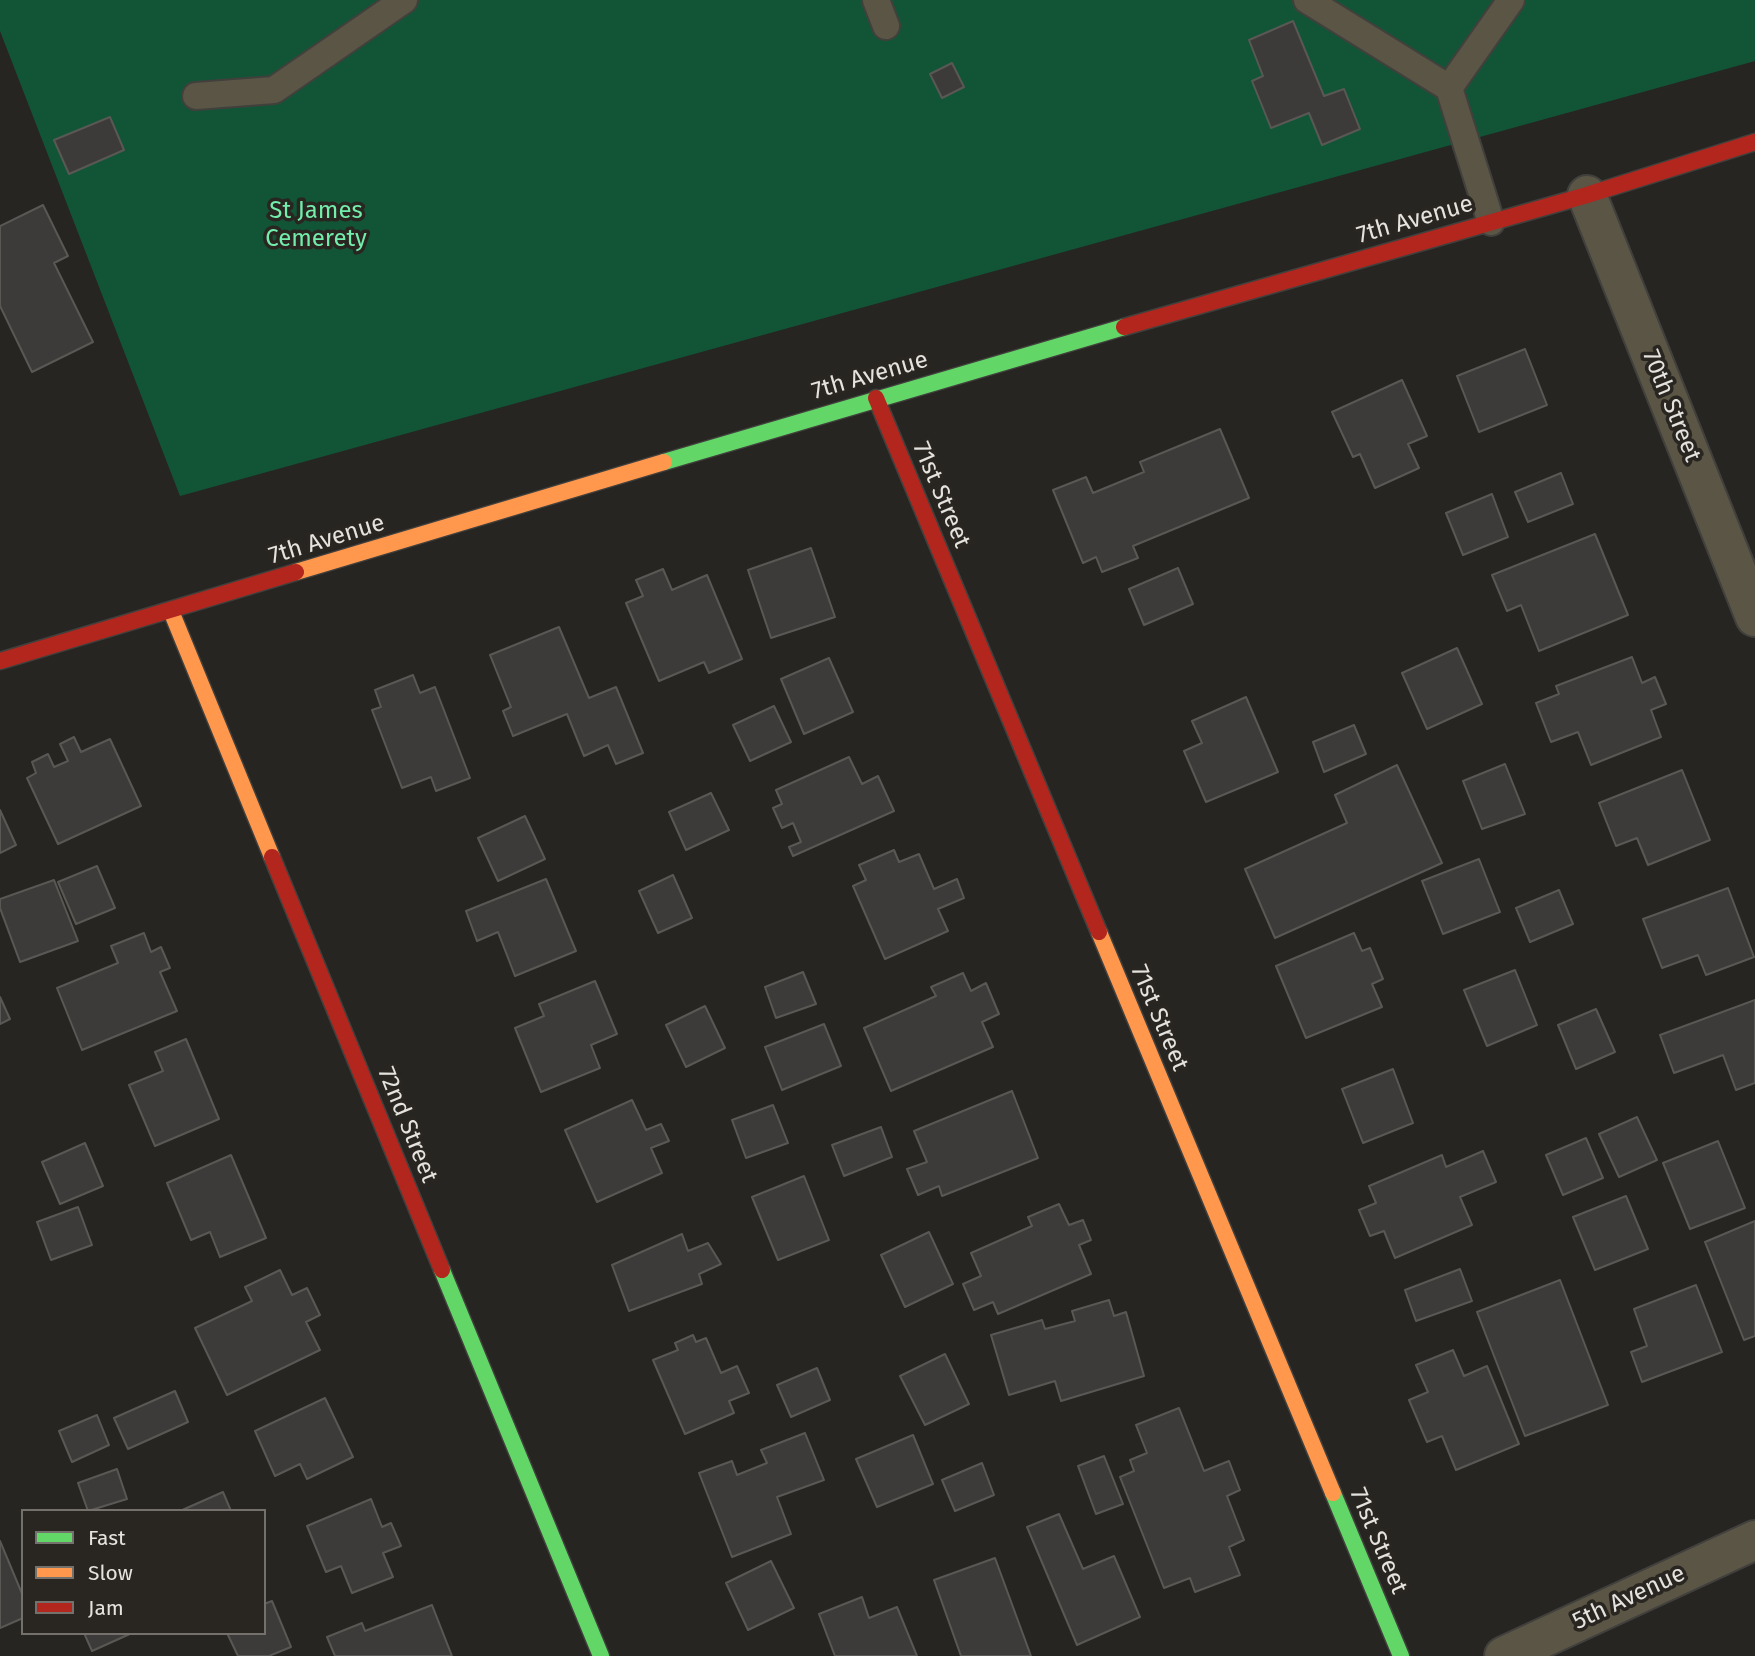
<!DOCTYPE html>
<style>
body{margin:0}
#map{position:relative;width:1755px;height:1656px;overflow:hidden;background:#272522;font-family:"Fira Sans",sans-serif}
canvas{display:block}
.legend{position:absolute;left:21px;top:1509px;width:245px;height:126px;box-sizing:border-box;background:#292520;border:2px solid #74716c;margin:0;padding:9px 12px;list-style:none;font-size:21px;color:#e5e3df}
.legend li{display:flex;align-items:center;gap:14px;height:35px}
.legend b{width:35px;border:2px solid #74716c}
</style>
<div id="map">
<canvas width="1755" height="1656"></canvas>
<ul class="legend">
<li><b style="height:9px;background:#63d668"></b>Fast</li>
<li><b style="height:9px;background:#ff974d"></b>Slow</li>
<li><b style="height:9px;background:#b3261e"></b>Jam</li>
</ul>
</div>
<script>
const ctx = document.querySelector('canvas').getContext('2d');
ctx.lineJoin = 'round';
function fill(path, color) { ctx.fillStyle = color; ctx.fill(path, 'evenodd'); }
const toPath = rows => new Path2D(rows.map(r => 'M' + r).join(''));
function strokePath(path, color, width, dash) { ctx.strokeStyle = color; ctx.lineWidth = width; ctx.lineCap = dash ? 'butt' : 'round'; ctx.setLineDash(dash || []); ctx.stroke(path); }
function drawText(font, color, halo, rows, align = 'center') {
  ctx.font = font + ' "Fira Sans",sans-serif'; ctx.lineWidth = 7; ctx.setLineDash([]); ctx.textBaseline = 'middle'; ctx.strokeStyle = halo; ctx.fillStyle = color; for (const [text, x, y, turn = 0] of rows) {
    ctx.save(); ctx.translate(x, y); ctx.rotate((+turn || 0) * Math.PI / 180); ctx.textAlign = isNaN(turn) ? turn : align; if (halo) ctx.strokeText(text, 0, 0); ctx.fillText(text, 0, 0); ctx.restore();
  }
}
fill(toPath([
 [0,0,1755,0,1755,61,180,496,0,31]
]), '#125536');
const building = toPath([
 [1293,21,1324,96,1344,89,1360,129,1322,145,1309,113,1271,128,1252,81,1263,76,1249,40,1293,21],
 [952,63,964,87,942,98,930,74,952,63],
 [110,117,124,150,69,174,54,140,110,117],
 [43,205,68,256,54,263,93,342,32,372,0,306,0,226,43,205],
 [1525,349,1547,405,1479,432,1457,376,1525,349],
 [1402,380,1427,436,1408,444,1419,468,1375,488,1360,454,1353,457,1332,412,1402,380],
 [1220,429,1249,498,1133,546,1138,558,1102,572,1096,557,1083,563,1053,490,1086,477,1093,493,1144,472,1140,462,1220,429],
 [1561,473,1573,504,1528,522,1515,492,1561,473],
 [1492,494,1508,537,1463,555,1446,513,1492,494],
 [1595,534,1628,615,1539,651,1521,605,1507,611,1492,575,1595,534],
 [811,548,835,617,771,638,748,570,811,548],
 [1178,568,1193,604,1144,625,1129,589,1178,568],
 [663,569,672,590,707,575,742,659,709,673,704,662,659,681,626,603,643,596,636,580,663,569],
 [559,627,589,698,616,687,643,753,616,764,608,745,584,756,567,714,513,736,503,711,511,707,490,655,559,627],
 [1457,648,1482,704,1427,729,1402,673,1457,648],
 [1632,657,1642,683,1655,677,1666,704,1651,710,1661,737,1591,765,1578,732,1551,742,1536,703,1559,694,1556,686,1632,657],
 [829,658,853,712,804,734,781,679,829,658],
 [413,675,420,693,435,687,470,778,436,791,431,777,402,788,372,710,381,707,375,690,413,675],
 [1246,697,1278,772,1206,802,1184,751,1202,743,1192,721,1246,697],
 [774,706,791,742,750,761,733,725,774,706],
 [1354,725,1366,754,1324,772,1313,742,1354,725],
 [74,737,81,752,110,739,141,806,58,844,27,778,36,773,32,762,48,754,54,767,68,761,60,744,74,737],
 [849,757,862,784,878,776,894,811,793,856,789,847,801,842,793,823,782,828,773,808,782,804,776,790,849,757],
 [1505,764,1525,814,1482,829,1463,781,1505,764],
 [1397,765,1442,863,1275,938,1245,869,1347,823,1335,795,1397,765],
 [1682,770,1710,840,1648,865,1637,838,1616,846,1599,803,1682,770],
 [711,793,729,830,686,850,669,812,711,793],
 [0,810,16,845,0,853,0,810],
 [525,816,545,859,498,881,478,838,525,816],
 [894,850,899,862,919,854,934,889,957,879,964,898,938,909,948,931,885,959,853,886,866,880,859,865,894,850],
 [1479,859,1500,912,1443,934,1422,881,1479,859],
 [97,866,115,908,76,924,58,882,97,866],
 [673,875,692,918,658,933,639,891,673,875],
 [546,879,576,951,515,976,498,932,477,941,466,911,546,879],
 [54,880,78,941,20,962,0,908,0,899,54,880],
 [1728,888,1754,957,1706,975,1698,955,1662,968,1643,919,1728,888],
 [1559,890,1573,924,1530,942,1516,908,1559,890],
 [144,933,151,952,161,947,170,968,160,972,177,1011,82,1050,57,988,118,963,111,946,144,933],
 [1354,933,1362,951,1370,948,1383,979,1372,984,1382,1007,1306,1038,1276,966,1354,933],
 [1515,970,1537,1025,1487,1046,1464,990,1515,970],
 [803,972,816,1004,776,1018,765,987,803,972],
 [963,973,971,991,986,983,999,1014,982,1022,993,1047,891,1091,864,1028,936,996,931,987,963,973],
 [595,981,617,1034,591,1045,600,1068,541,1092,515,1028,544,1016,539,1004,595,981],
 [0,997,10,1019,0,1024,0,997],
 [1755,1000,1755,1083,1736,1090,1723,1055,1674,1073,1660,1035,1755,1000],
 [705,1006,725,1048,686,1067,666,1025,705,1006],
 [1596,1009,1615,1052,1576,1069,1558,1025,1596,1009],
 [824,1024,841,1066,782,1090,765,1047,824,1024],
 [186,1039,219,1119,155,1146,129,1085,163,1071,155,1052,186,1039],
 [1393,1069,1413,1123,1363,1143,1342,1089,1393,1069],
 [1012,1091,1038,1158,942,1196,939,1186,918,1195,907,1169,927,1162,914,1131,1012,1091],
 [632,1100,646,1130,661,1124,669,1141,651,1148,662,1173,597,1202,565,1130,632,1100],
 [773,1105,788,1143,746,1158,732,1120,773,1105],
 [1637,1117,1657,1160,1619,1177,1599,1134,1637,1117],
 [881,1127,892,1157,844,1176,832,1145,881,1127],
 [1586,1138,1603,1178,1563,1195,1546,1155,1586,1138],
 [1718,1141,1745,1208,1690,1229,1663,1163,1718,1141],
 [85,1143,103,1186,60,1204,42,1162,85,1143],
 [1483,1151,1496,1182,1460,1197,1472,1225,1395,1258,1384,1231,1370,1236,1359,1210,1376,1203,1369,1186,1442,1155,1446,1167,1483,1151],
 [231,1155,266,1238,220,1257,210,1232,191,1240,167,1183,231,1155],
 [804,1176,829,1240,778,1260,752,1197,804,1176],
 [1626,1196,1648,1249,1595,1270,1573,1217,1626,1196],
 [1059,1204,1069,1225,1083,1220,1091,1240,1079,1245,1091,1274,998,1314,993,1302,974,1310,963,1284,981,1276,971,1253,1032,1226,1028,1217,1059,1204],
 [78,1207,92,1245,51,1260,37,1222,78,1207],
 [1755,1221,1755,1336,1744,1340,1705,1242,1755,1221],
 [929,1232,953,1284,905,1307,881,1255,929,1232],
 [682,1234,688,1251,708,1243,721,1264,699,1274,702,1284,629,1311,612,1265,682,1234],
 [1460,1269,1472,1301,1416,1321,1405,1290,1460,1269],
 [280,1270,292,1295,307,1288,320,1315,306,1322,320,1350,227,1395,195,1328,252,1301,245,1287,280,1270],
 [1560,1280,1608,1405,1525,1436,1477,1312,1560,1280],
 [1696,1285,1722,1352,1642,1382,1631,1352,1647,1346,1634,1309,1696,1285],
 [1109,1300,1114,1316,1126,1312,1144,1376,1061,1401,1055,1381,1009,1395,991,1335,1042,1320,1045,1329,1075,1321,1072,1311,1109,1300],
 [693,1335,696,1342,706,1338,721,1373,737,1366,749,1393,729,1401,734,1413,685,1434,653,1360,678,1350,675,1343,693,1335],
 [1453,1350,1464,1376,1487,1366,1519,1444,1456,1470,1442,1436,1427,1442,1409,1400,1428,1392,1416,1365,1453,1350],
 [945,1354,969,1404,925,1425,900,1376,945,1354],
 [817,1368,830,1400,791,1417,777,1385,817,1368],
 [175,1391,188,1422,128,1449,114,1418,175,1391],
 [325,1398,353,1457,307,1479,300,1464,275,1476,255,1431,325,1398],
 [1179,1408,1204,1471,1229,1461,1240,1490,1227,1496,1244,1540,1229,1547,1240,1575,1195,1592,1190,1578,1164,1588,1120,1477,1134,1471,1130,1460,1147,1453,1136,1425,1179,1408],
 [97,1415,109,1445,72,1462,59,1431,97,1415],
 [805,1433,824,1480,777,1497,791,1534,732,1557,699,1473,732,1461,737,1475,767,1463,761,1450,805,1433],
 [913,1435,933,1484,877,1507,856,1459,913,1435],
 [1104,1456,1123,1504,1096,1514,1078,1466,1104,1456],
 [982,1463,994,1495,955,1511,942,1480,982,1463],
 [117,1469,127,1499,88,1511,78,1483,117,1469],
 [223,1492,231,1511,180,1511,223,1492],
 [371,1499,382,1527,391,1523,401,1546,383,1553,393,1577,352,1593,341,1566,326,1572,307,1526,371,1499],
 [1059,1514,1083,1569,1114,1556,1140,1617,1077,1645,1027,1527,1059,1514],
 [0,1541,23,1596,23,1618,0,1628,0,1541],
 [995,1558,1031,1656,961,1656,934,1580,995,1558],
 [771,1561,794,1608,748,1630,726,1583,771,1561],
 [862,1597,869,1618,897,1607,917,1656,835,1656,819,1614,862,1597],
 [272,1601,291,1647,269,1656,238,1656,227,1633,264,1633,264,1604,272,1601],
 [432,1605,452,1656,335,1656,327,1637,362,1623,365,1631,432,1605],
 [84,1633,132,1633,92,1651,84,1633]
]);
fill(building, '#3d3b39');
strokePath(building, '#595855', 2);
const lane = toPath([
 [876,0,886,26],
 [1307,0,1449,88,1511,0],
 [1449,88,1491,222],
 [196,96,274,90,404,0]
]);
const street = toPath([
 [1587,195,1755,617],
 [1504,1656,1755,1540]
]);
const fast = toPath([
 [664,462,1124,327],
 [442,1270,601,1656],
 [1333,1493,1401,1656]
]);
const slow = toPath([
 [296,572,664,462],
 [171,611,272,857],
 [1099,932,1333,1493]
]);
const jam = toPath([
 [1124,327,1587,195,1755,142],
 [876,398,1099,932],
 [0,661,296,572],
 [272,857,442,1270]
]);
strokePath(lane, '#41403d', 30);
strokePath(street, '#41403d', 42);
strokePath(fast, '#41403d', 19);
strokePath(slow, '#41403d', 19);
strokePath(jam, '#41403d', 19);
strokePath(lane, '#5a5544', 26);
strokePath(street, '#5a5544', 38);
strokePath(fast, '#63d668', 16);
strokePath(slow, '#ff974d', 16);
strokePath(jam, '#b3261e', 16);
drawText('24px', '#72edab', '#292520', [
 ["St James",316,211],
 ["Cemerety",316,239]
]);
drawText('24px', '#e5e3df', '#292520', [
 ["7th Avenue",1415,220,-16],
 ["7th Avenue",870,376,-16],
 ["70th Street",1671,406,68],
 ["71st Street",941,495,67],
 ["7th Avenue",327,540,-17],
 ["71st Street",1159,1018,67],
 ["72nd Street",407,1125,68],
 ["71st Street",1378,1541,67],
 ["5th Avenue",1629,1598,-25]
]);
</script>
